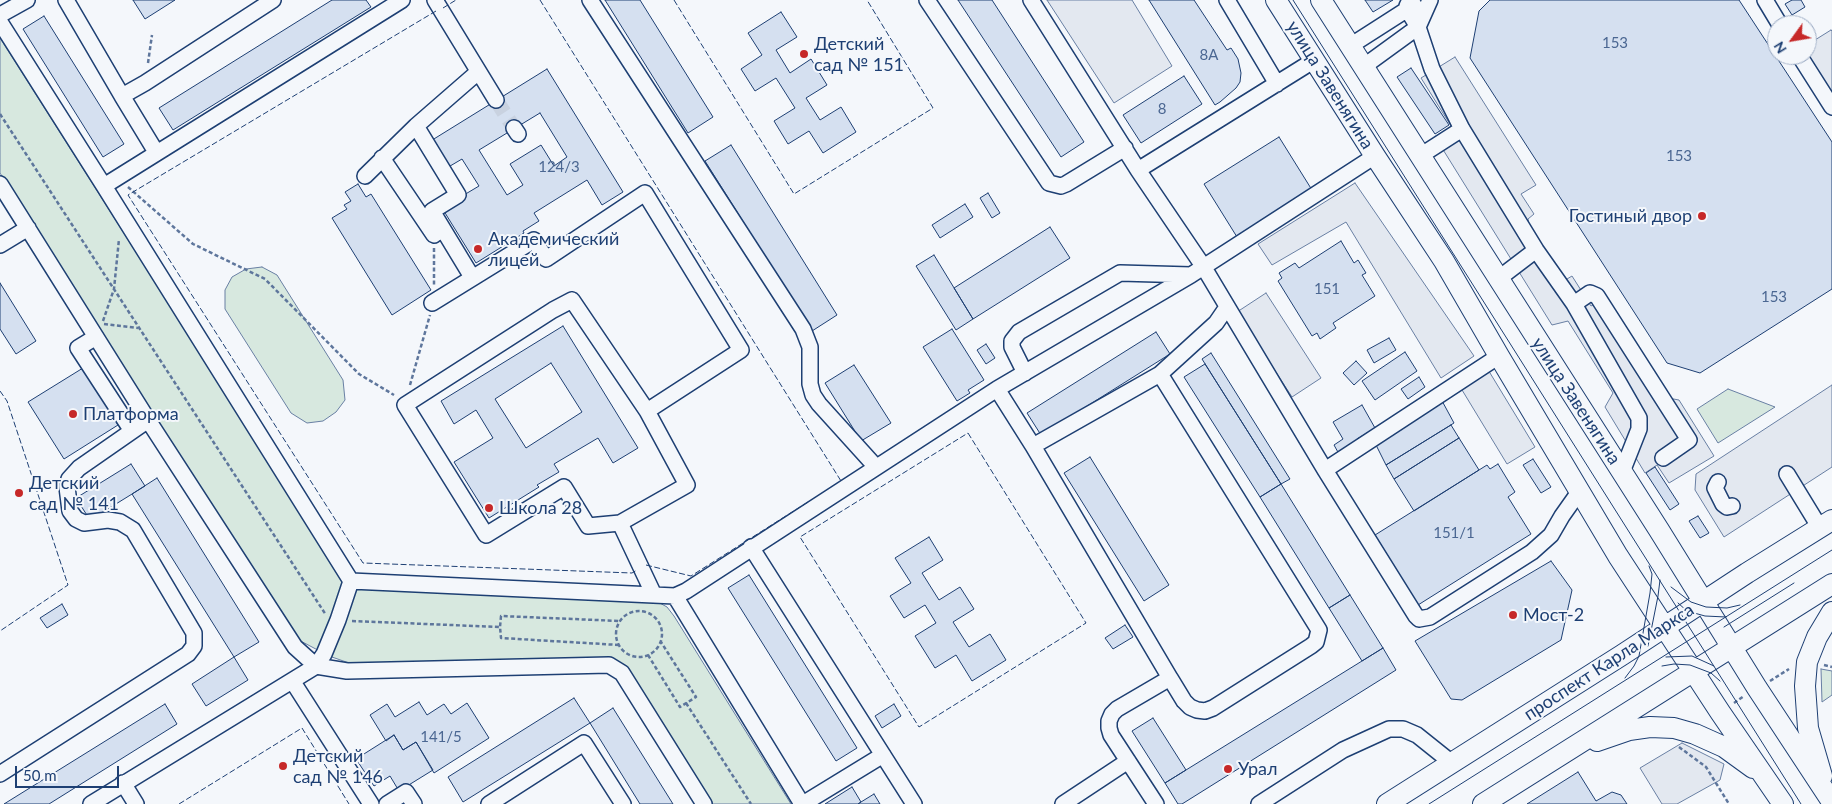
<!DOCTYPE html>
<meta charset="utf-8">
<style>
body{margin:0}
#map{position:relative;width:1832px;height:804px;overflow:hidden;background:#f4f7fb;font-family:Lato,sans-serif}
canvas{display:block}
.north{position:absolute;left:1767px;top:15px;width:50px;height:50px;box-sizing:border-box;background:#f4f7fb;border:1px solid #9eadc5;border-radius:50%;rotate:238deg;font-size:14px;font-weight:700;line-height:20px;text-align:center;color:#1d3f73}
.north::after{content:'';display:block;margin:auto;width:18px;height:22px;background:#c62828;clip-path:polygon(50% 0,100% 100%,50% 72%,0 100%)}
.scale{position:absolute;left:15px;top:766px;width:104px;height:22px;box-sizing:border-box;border:2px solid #1d3f73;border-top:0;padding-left:6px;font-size:15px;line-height:18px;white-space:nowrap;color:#1d3f73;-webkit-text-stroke:4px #f4f7fb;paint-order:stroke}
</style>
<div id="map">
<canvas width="1832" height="804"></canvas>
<div class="north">N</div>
<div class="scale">50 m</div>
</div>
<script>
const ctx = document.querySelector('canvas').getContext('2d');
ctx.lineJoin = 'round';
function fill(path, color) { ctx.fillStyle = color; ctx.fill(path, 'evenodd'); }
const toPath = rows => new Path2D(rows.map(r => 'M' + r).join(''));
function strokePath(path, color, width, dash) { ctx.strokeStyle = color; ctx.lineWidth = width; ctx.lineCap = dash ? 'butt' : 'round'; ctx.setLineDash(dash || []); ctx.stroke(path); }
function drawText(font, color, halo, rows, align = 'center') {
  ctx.font = font + ' Lato,sans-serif'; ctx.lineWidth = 4; ctx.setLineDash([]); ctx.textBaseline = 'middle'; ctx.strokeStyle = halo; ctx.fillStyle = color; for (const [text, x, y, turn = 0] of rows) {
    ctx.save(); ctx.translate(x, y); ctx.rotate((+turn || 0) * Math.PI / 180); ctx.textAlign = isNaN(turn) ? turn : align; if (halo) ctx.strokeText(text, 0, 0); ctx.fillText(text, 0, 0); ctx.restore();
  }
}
const green = toPath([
 [0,38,339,572,350,585,658,602,667,607,674,616,791,804,712,804,634,678,619,662,604,659,352,664,329,656,295,638,0,173,0,38],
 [262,267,277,275,343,380,345,400,336,412,323,421,307,423,291,413,225,309,225,290,232,277,246,269,262,267],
 [1728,389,1775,407,1718,443,1697,409,1728,389],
 [1821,669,1832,671,1832,695,1822,702,1821,669]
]);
fill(green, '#d7e8df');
strokePath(green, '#687fa3', 1);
const parking = toPath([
 [1047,0,1132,0,1172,66,1114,103,1047,0],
 [1831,30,1832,31,1832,93,1807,54,1807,45,1831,30],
 [1455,57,1536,185,1521,194,1534,214,1528,219,1532,243,1545,265,1567,279,1572,276,1591,306,1604,298,1668,398,1679,400,1714,456,1669,483,1657,465,1645,473,1605,407,1613,393,1568,321,1552,325,1442,148,1458,137,1421,78,1455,57],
 [1355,183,1474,356,1441,378,1346,222,1272,265,1258,244,1355,183],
 [1266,293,1321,378,1292,397,1237,312,1266,293],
 [1487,368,1535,447,1507,464,1459,385,1487,368],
 [1832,385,1832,467,1724,537,1695,490,1696,474,1832,385],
 [1682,743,1724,764,1720,780,1677,804,1662,804,1640,768,1682,743]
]);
fill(parking, '#e3e8f0');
strokePath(parking, '#687fa3', 1);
const building = toPath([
 [133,0,175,0,145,19,133,0],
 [332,0,366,0,371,7,173,130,159,108,332,0],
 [605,0,640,0,713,117,688,133,605,0],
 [958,0,992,0,1084,142,1061,157,958,0],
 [1149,0,1194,0,1227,50,1231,48,1238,59,1241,73,1240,82,1236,88,1220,102,1215,105,1149,0],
 [1365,0,1393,0,1373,12,1365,0],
 [1490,0,1739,0,1832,142,1832,289,1700,373,1667,363,1470,58,1479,11,1490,0],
 [1792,0,1801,0,1805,7,1792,15,1785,4,1792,0],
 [781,12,797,37,776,50,790,73,811,59,827,85,806,98,820,120,841,107,856,132,823,153,809,131,788,144,774,121,795,108,776,78,755,91,741,69,762,55,748,33,781,12],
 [44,16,124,144,103,157,23,29,44,16],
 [1411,68,1449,125,1435,134,1397,77,1411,68],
 [547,69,623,192,602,205,587,180,534,213,539,221,523,231,524,233,476,263,442,208,479,186,462,159,445,169,429,142,547,69],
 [540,113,567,157,554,166,541,145,510,164,523,185,507,195,479,150,540,113],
 [1184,76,1202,104,1141,143,1123,115,1184,76],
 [1279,137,1312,190,1237,237,1204,184,1279,137],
 [731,145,837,315,812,331,705,161,731,145],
 [358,184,366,197,371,194,431,290,392,315,332,218,347,209,344,205,351,201,345,192,358,184],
 [988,193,1000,213,992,218,980,198,988,193],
 [965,204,973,217,940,238,932,225,965,204],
 [1050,227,1070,258,973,319,954,288,1050,227],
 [1341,241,1354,263,1358,260,1366,273,1362,275,1375,296,1333,323,1336,328,1320,339,1317,333,1312,336,1278,281,1282,278,1279,273,1295,263,1299,268,1341,241],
 [934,255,973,319,956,330,916,266,934,255],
 [0,283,36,341,16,354,0,329,0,283],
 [563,326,638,448,613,463,598,438,554,464,559,472,537,485,539,487,489,518,454,462,493,438,476,410,454,424,441,401,563,326],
 [551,363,582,412,526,448,495,399,551,363],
 [952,329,984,380,968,390,970,393,957,401,923,347,952,329],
 [1156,332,1170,354,1041,435,1027,413,1156,332],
 [1389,338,1396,350,1374,363,1367,350,1389,338],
 [986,344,995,358,986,364,977,350,986,344],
 [1405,352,1417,371,1375,400,1362,381,1405,352],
 [1211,353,1290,479,1281,484,1202,359,1211,353],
 [1356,361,1367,373,1354,385,1343,373,1356,361],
 [1205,364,1281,484,1260,497,1184,377,1205,364],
 [854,365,891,423,861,441,825,383,854,365],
 [83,368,118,425,64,459,28,402,83,368],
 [1419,377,1425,387,1408,399,1401,389,1419,377],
 [1441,399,1454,423,1386,465,1375,443,1441,399],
 [1362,405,1375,428,1357,439,1359,441,1339,454,1334,445,1343,439,1333,422,1362,405],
 [1451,425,1459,438,1394,479,1386,465,1451,425],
 [1459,438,1479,470,1414,511,1394,479,1459,438],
 [1090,457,1169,585,1144,601,1064,473,1090,457],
 [1533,459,1551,487,1541,493,1523,465,1533,459],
 [131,464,145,486,90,520,76,498,131,464],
 [1498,464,1515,492,1508,497,1531,534,1418,605,1375,535,1487,465,1490,469,1498,464],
 [1655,467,1679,504,1670,510,1646,473,1655,467],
 [157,478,259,642,234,657,132,494,157,478],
 [1281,484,1350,595,1329,608,1260,497,1281,484],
 [1698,516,1709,533,1700,538,1689,521,1698,516],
 [929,537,943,560,922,573,939,600,960,587,974,609,953,622,969,647,990,634,1006,660,972,681,956,655,935,668,915,636,936,623,925,605,904,618,890,596,911,583,895,558,929,537],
 [1551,561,1572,590,1561,640,1462,700,1451,699,1415,641,1551,561],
 [749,575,857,748,836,761,728,588,749,575],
 [1350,595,1383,648,1362,661,1329,608,1350,595],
 [62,604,68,615,47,628,40,618,62,604],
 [1125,625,1133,637,1113,649,1105,638,1125,625],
 [1383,648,1396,670,1182,804,1178,804,1165,783,1383,648],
 [234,657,248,680,206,706,192,684,234,657],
 [574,698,590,723,463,802,448,777,574,698],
 [419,702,427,715,444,704,451,714,467,703,489,738,434,773,416,742,403,750,394,735,386,741,370,715,387,704,395,717,419,702],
 [165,704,177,724,49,804,4,804,165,704],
 [894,704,901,716,882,728,875,716,894,704],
 [613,708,673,804,640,804,590,723,613,708],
 [1153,718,1186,770,1165,783,1132,731,1153,718],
 [394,735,403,750,416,742,433,770,399,791,390,776,374,786,356,759,394,735],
 [1578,772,1596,801,1612,792,1621,795,1627,804,1527,804,1578,772],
 [852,787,861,802,858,804,825,804,852,787],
 [874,794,880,804,858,804,861,802,874,794]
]);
fill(building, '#d5e0f0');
strokePath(building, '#1d3f73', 1);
strokePath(toPath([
 [496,100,514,128]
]), '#c9d2e0', 15, [15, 8]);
const minor = toPath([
 [66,0,122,96],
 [435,0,496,100],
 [590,0,803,329,810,347,810,384,813,395,819,404,876,467],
 [927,0,1049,183,1061,186,1066,184,1125,148],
 [1031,0,1138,170,1203,266,1325,470,1416,616,1419,619,1430,617,1532,552,1551,535,1562,516,1579,492],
 [1227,0,1277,84],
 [1410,0,1407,6,1407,9,1418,27,1432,69,1462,129,1536,250,1574,304,1639,418,1639,429,1622,472],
 [1765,0,1780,25],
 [0,15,27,0],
 [0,22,104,186,351,581,338,620,324,654,316,666,91,804],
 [1350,46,1414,5],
 [1799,55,1832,107],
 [1363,67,1418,27,1430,0],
 [416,126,458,195,432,211,472,277],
 [514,128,518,134],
 [156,152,122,96,145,83,273,0],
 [1420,156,1462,129],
 [382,158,434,235,441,230],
 [1138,170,1313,61],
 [365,176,416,126,478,72],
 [0,184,148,420,295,647,316,666,347,671,609,665,622,673,704,804],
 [104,186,402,0],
 [0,245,28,228],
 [1498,279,1536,250],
 [572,300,647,411,687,485,620,523,588,526,564,487,486,535,405,405,553,310,572,300],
 [432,303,534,240,546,259,645,193,741,350,647,411],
 [1574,304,1590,293,1597,296,1689,440,1663,458],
 [96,337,78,348,132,431],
 [1025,373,1012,347,1012,341,1019,332,1120,273,1191,275],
 [1160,374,1319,630,1316,642,1311,646,1213,708,1205,711,1197,710,1190,707,1184,701,1170,678],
 [997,389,1033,446],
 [1325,470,1499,356],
 [1787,474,1820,528],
 [1718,482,1715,488,1723,504,1727,507,1732,506],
 [620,523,654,595],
 [751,547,914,804],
 [351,581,675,596,802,804],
 [675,596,686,591,997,389,1191,275,1375,156],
 [293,682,371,804],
 [0,774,188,654,194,646,194,633,133,530,120,522,108,520,84,523,76,519,70,511,67,487,69,479,79,468,148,420],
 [123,783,136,804],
 [387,804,406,792,414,804],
 [489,804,584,743,623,804],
 [803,804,883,755],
 [1063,804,1128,761],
 [1156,804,1111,735,1109,728,1109,721,1112,714,1117,709,1170,678,1033,446,1160,374,1216,323,1227,307],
 [1259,804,1343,750,1389,729,1403,729,1417,735,1452,763]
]);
const major = toPath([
 [1276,0,1375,156,1444,261,1499,356,1618,556,1720,712,1783,804],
 [1321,0,1659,530,1757,688,1832,802],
 [1597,741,1629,730,1650,727,1674,728,1695,734,1724,747,1753,768],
 [1822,776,1808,728,1805,686,1807,662,1817,637,1832,612],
 [1387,804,1622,655,1747,573,1832,520],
 [1483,804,1832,584]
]);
strokePath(minor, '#1d3f73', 18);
strokePath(major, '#1d3f73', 22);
strokePath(toPath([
 [148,63,152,35],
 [0,114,326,615],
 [128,187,193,244,265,279,359,374,394,395],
 [434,248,434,285],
 [103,321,114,289,119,239],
 [104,324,138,328],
 [410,385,430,315],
 '616 634a23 23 0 1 1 46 0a23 23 0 1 1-46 0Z',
 [352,621,500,627],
 [619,645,501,638,500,627,501,616,620,621],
 [648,655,680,707,696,697,661,642],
 [1824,665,1832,667],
 [1770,681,1789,669],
 [686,703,751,804],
 [1734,703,1744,696],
 [1679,747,1706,767,1729,804]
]), '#5e769c', 2.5, [4, 2.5]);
strokePath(minor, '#f4f7fb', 15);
strokePath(major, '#f4f7fb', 20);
strokePath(toPath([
 [1293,0,1801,804],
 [1671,587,1691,602,1706,607,1727,608,1740,605],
 [1678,603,1687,611,1705,616,1726,617],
 [1724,627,1794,583],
 [1648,646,1658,596,1660,580],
 [1666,657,1692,656,1714,666],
 [1662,666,1674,664,1690,665,1711,673,1720,681],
 [1625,678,1634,666,1639,656,1650,593,1652,574,1649,566],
 [1429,804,1832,550]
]), '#1d3f73', 1);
strokePath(toPath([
 [540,0,841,481,840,482],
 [674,0,794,194,933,108,867,0],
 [443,8,456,0],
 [436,11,128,195,363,563,632,573,637,570],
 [0,391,7,401,68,585,0,631],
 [968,433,1086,623,919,727,800,537,968,433],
 [646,565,691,576,808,502],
 [179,804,302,728,349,804]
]), '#1d3f73', 1, [6, 2.5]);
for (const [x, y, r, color] of [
 [804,54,5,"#c62828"],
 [1702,216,5,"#c62828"],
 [478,249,5,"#c62828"],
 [73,414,5,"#c62828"],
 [19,493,5,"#c62828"],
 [489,508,5,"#c62828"],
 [1513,615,5,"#c62828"],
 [283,766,5,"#c62828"],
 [1228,769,5,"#c62828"]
]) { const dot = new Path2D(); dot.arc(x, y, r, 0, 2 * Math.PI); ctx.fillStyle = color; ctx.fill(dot); strokePath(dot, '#f4f7fb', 2); }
drawText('15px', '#4b6792', null, [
 ["153",1615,43],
 ["8А",1209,55],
 ["8",1162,109],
 ["153",1679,156],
 ["124/3",559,167],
 ["151",1327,289],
 ["153",1774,297],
 ["151/1",1454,533],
 ["141/5",441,737]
]);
drawText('18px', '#1d3f73', '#f4f7fb', [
 ["Детский",814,44],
 ["сад № 151",814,65],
 ["Гостиный двор",1692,216,"right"],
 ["Академический",488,239],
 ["лицей",488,260],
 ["Платформа",83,414],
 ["Детский",29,483],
 ["сад № 141",29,504],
 ["Школа 28",499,508],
 ["Мост-2",1523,615],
 ["Детский",293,756],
 ["сад № 146",293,777],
 ["Урал",1238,769]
], 'left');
drawText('18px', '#1d3f73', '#f4f7fb', [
 ["улица Завенягина",1330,85,58],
 ["улица Завенягина",1576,401,57],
 ["проспект Карла Маркса",1609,662,-33]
]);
</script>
